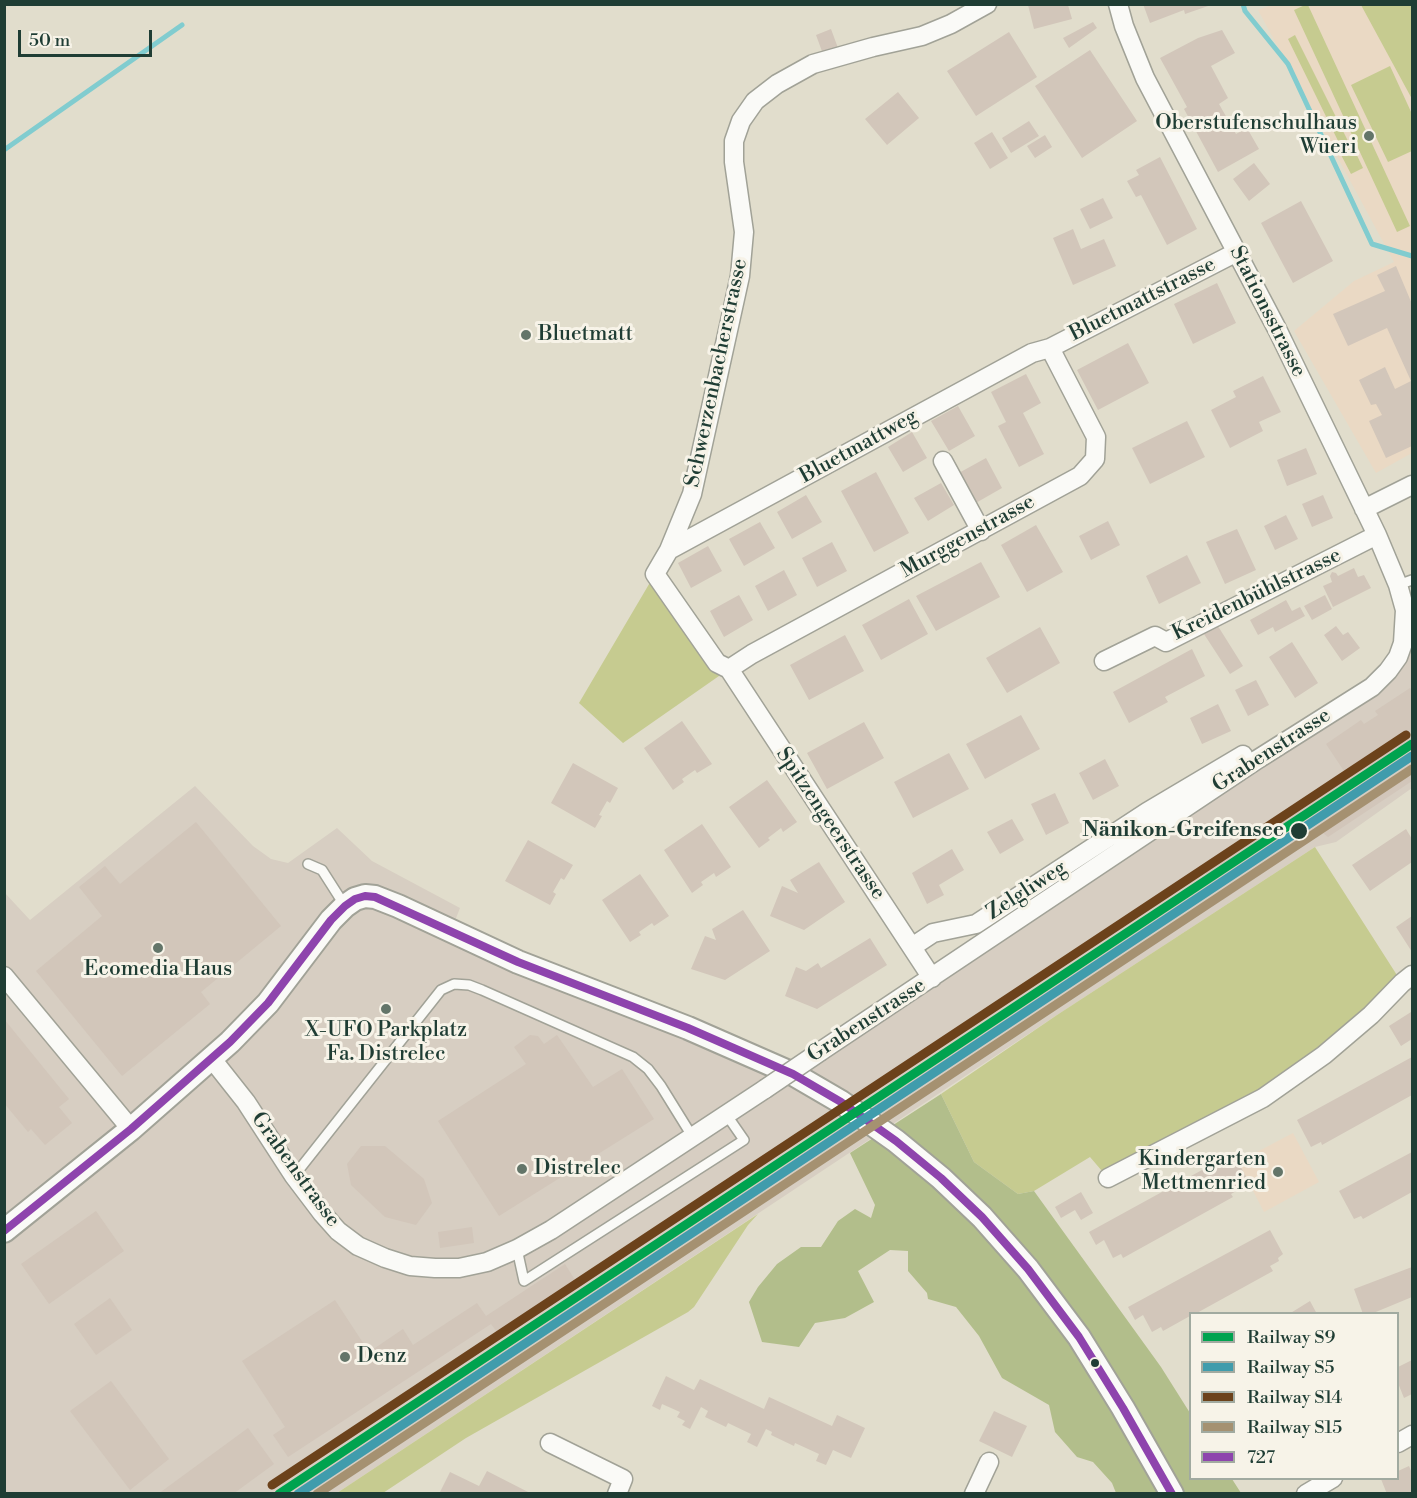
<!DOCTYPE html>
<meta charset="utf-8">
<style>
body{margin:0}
#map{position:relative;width:1417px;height:1498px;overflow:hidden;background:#e1ddcc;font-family:"Libre Bodoni",serif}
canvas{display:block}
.frame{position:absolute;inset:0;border:6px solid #1f3d34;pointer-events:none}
.legend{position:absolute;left:1189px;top:1312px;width:210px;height:168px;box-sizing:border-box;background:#f7f3e8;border:2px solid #a1aaa0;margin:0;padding:8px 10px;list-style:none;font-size:18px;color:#1f3d34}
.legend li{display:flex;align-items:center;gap:12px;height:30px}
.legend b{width:30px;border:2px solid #a1aaa0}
.scale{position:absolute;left:18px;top:30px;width:134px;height:27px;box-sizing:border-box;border:3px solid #1f3d34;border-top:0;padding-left:8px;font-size:18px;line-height:21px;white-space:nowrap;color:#1f3d34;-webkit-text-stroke:4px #f7f3e8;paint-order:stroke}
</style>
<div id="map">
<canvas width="1417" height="1498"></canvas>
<div class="frame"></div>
<ul class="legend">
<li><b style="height:8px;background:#00a34f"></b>Railway S9</li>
<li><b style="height:8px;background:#409cac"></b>Railway S5</li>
<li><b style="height:8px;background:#6c421b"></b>Railway S14</li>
<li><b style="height:8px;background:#a59171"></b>Railway S15</li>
<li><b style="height:8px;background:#8e44ad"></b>727</li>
</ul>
<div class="scale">50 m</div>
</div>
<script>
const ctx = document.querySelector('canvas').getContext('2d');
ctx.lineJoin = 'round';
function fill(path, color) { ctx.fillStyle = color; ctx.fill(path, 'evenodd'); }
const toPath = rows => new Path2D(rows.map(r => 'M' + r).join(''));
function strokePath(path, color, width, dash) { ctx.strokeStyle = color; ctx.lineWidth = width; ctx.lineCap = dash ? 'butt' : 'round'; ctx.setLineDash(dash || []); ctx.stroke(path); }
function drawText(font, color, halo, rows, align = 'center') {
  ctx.font = font + ' "Libre Bodoni",serif'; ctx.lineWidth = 6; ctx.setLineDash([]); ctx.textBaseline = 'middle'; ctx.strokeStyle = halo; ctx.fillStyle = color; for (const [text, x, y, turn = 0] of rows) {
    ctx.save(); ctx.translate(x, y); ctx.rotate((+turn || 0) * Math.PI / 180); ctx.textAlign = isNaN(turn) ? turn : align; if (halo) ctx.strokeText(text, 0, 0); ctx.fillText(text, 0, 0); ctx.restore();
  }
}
fill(toPath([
 [1274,4,1412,5,1412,453,1376,473,1294,331,1354,281,1394,262,1258,10],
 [1293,1133,1319,1182,1264,1212,1238,1162]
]), '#ead9c4');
fill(toPath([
 [1412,625,1412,788,1336,842,1315,847,1057,1015,337,1493,5,1493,4,892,30,920,195,786,253,846,271,859,288,863,337,828,372,861,460,908,451,931,793,1074,1372,687]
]), '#d7cec2');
fill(toPath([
 [1305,5,1308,5,1410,226,1397,232,1294,10],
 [1361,5,1412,5,1412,99],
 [1295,35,1350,145,1352,145,1363,168,1351,174,1339,151,1342,149,1288,39],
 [1390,66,1412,114,1412,151,1388,162,1351,85],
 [655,574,729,669,623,743,579,703],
 [1315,847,1402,983,1324,1055,1108,1178,1090,1157,1034,1191,1018,1194,974,1162,941,1094,1057,1015],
 [758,1214,748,1225,694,1307,688,1312,466,1438,383,1493,337,1493]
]), '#c6cb90');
fill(toPath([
 [941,1094,974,1162,1018,1194,1034,1191,1161,1367,1190,1413,1190,1478,1232,1479,1241,1493,1116,1493,1112,1483,1093,1462,1077,1457,1055,1432,1049,1405,1002,1378,979,1336,956,1307,928,1299,927,1293,908,1271,908,1251,890,1250,858,1271,874,1302,845,1318,815,1323,799,1347,762,1342,749,1302,758,1287,777,1264,801,1247,821,1247,838,1221,855,1209,871,1218,875,1205,850,1153]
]), '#b2be8b');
strokePath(toPath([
 [1243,4,1245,11,1288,64,1372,244,1412,256],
 [4,150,182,25]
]), '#81cccf', 5);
fill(toPath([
 [1143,4,1211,4,1211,5,1185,14,1184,10,1150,23],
 [1028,5,1068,5,1072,19,1034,29],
 [1093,22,1097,28,1069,48,1063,38],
 [831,29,838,48,823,54,816,35],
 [1222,30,1235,53,1211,66,1228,98,1219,104,1236,134,1247,128,1259,149,1218,172,1184,109,1187,107,1160,58,1198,38],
 [1009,32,1037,77,976,116,947,71],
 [1090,50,1137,121,1082,158,1035,86],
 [898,92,919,118,887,145,865,119],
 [1029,121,1039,136,1011,153,1002,138],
 [992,132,1008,158,990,169,974,143],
 [1045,135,1052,147,1035,158,1027,146],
 [1160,157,1197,229,1167,245,1141,195,1136,197,1127,181,1139,175,1136,170],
 [1254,163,1270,184,1249,201,1233,179],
 [1103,198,1113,218,1090,229,1080,209],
 [1301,201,1333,261,1293,283,1261,223],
 [1073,229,1081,249,1104,239,1116,266,1073,285,1053,238],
 [1396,266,1412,304,1412,446,1386,458,1369,421,1382,415,1376,404,1371,405,1359,380,1385,367,1395,389,1411,381,1387,328,1348,346,1333,314,1385,291,1377,275],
 [1217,283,1236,323,1193,344,1174,304],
 [1128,343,1149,383,1098,410,1077,370],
 [1026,374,1041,403,1023,413,1044,454,1019,467,998,426,1006,422,991,392],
 [1263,376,1281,412,1259,422,1263,431,1230,448,1211,410,1236,397,1233,391],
 [958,406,975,436,949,451,931,421],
 [1187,421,1205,457,1150,484,1132,448],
 [912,432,927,458,903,472,888,447],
 [1306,448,1317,474,1287,486,1277,460],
 [986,458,1002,488,974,504,957,474],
 [876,472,909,533,874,552,841,491],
 [941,483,954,505,928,521,914,498],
 [806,495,822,522,792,539,777,512],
 [1323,495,1333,518,1312,527,1302,504],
 [1286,515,1298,539,1275,550,1264,526],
 [1108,521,1120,545,1091,560,1079,536],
 [760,522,775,548,744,566,729,539],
 [1036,525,1063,572,1027,592,1001,545],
 [1237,529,1256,570,1225,584,1206,542],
 [832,542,847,571,817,587,802,558],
 [708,546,722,571,691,588,678,563],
 [1187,555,1201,583,1159,604,1146,576],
 [981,562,1000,597,936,631,916,596],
 [1354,568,1358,577,1364,575,1371,588,1333,607,1323,586,1332,582,1330,576,1332,572,1336,573,1338,576],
 [784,570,797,595,768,611,755,586],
 [739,595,753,620,724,637,710,611],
 [1325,595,1332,609,1312,620,1304,606],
 [909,599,928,634,881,660,862,625],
 [1286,600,1292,611,1300,607,1305,616,1275,632,1273,627,1258,635,1250,620],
 [1216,623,1243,666,1230,674,1202,631],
 [1336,626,1343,635,1348,632,1360,648,1342,661,1324,635],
 [1040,627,1060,663,1007,693,986,658],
 [845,635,864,671,809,700,790,665],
 [1292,642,1318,683,1295,698,1269,657],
 [1192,649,1205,676,1165,697,1168,702,1129,723,1113,692],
 [1256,680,1269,705,1248,716,1235,690],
 [1410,688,1412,690,1412,739,1207,875,1201,866,1344,771,1326,744,1361,720,1364,724,1378,715,1375,711],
 [1218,704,1231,731,1202,744,1190,718],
 [1021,715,1040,749,985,779,966,744],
 [682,721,712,764,697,773,695,770,682,779,684,782,673,790,644,748],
 [864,722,884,758,827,789,807,753],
 [949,753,969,789,913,818,894,782],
 [1105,759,1119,786,1093,800,1079,773],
 [573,763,618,788,610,803,607,801,599,815,602,816,595,828,551,803],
 [1412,763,1412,781,1328,837,1323,833,1223,900,1218,892],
 [767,780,797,822,783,832,781,828,768,838,770,840,759,848,729,807],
 [1055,793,1069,823,1046,835,1031,804],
 [1012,819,1024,840,1000,854,987,832],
 [196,822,281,926,201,992,210,1004,122,1076,36,971,102,916,79,887,105,866,120,884],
 [702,824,731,867,716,877,714,873,701,882,703,885,692,893,664,850],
 [1406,829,1412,839,1412,862,1370,891,1352,865],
 [528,840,573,865,564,880,561,878,553,892,556,894,550,905,505,881],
 [952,849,964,870,939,885,944,895,927,904,912,873],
 [819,862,845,902,804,930,770,916,782,886,798,893,790,880],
 [640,874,669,916,654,926,652,923,639,932,641,935,630,942,602,900],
 [743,910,770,951,725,980,691,969,705,936,716,940,712,929],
 [1412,916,1412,952,1396,927],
 [870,938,887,965,817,1009,785,996,796,967,806,971,818,963,821,968],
 [1411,1012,1412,1015,1412,1039,1401,1046,1389,1026],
 [4,1019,69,1099,59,1107,72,1123,45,1145,31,1129,28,1132,4,1103],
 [530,1035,538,1036,544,1044,557,1035,593,1087,622,1069,654,1119,499,1216,438,1121,526,1064,514,1047],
 [1412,1057,1412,1095,1322,1145,1321,1142,1311,1147,1297,1120],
 [361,1146,385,1146,424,1179,432,1203,416,1225,385,1217,351,1185,347,1164],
 [1412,1152,1412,1192,1363,1219,1361,1216,1354,1219,1339,1191],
 [1233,1153,1248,1180,1238,1186,1240,1189,1231,1194,1233,1197,1123,1258,1121,1254,1113,1258,1104,1240,1096,1245,1089,1232],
 [1081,1192,1093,1213,1081,1220,1075,1210,1061,1218,1055,1207],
 [96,1211,124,1251,49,1304,21,1264],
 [472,1227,474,1243,440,1248,438,1232],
 [1270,1230,1283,1254,1278,1258,1279,1261,1270,1266,1273,1271,1195,1314,1190,1314,1190,1316,1163,1331,1161,1327,1152,1332,1143,1315,1135,1320,1128,1307],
 [565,1264,575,1280,497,1332,491,1324,288,1457,273,1435,285,1427,242,1361,335,1300,369,1352,403,1329,413,1345,477,1303,486,1316],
 [1412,1267,1412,1297,1371,1314,1363,1314,1354,1289],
 [110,1298,132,1330,96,1355,74,1324],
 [1310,1301,1317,1314,1289,1314],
 [1412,1360,1412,1394,1404,1398,1398,1383,1398,1367],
 [666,1376,694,1390,700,1379,764,1409,769,1397,832,1426,837,1415,865,1428,851,1458,833,1450,826,1465,816,1461,819,1454,795,1443,794,1446,771,1435,772,1432,766,1429,757,1447,747,1442,751,1434,728,1423,726,1427,705,1417,708,1411,701,1407,690,1429,682,1425,685,1421,677,1417,680,1412,662,1404,660,1410,652,1406],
 [111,1381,169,1459,130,1490,70,1411],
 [994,1411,1027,1426,1012,1457,979,1441],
 [248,1428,274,1464,233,1494,158,1494],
 [1409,1466,1412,1473,1412,1494,1387,1494,1381,1479,1398,1479,1398,1471],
 [487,1471,532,1494,439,1494,450,1472,479,1486]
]), '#d2c6ba');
const service = toPath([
 [1398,585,1412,580],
 [308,864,322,870,345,906],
 [294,1176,441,990,454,984,469,985,482,990,633,1057,648,1069,661,1086,692,1136],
 [517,1249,524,1281,744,1140,726,1114]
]);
const minor = toPath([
 [943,461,981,531],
 [1364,509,1412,485],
 [669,550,1032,353,1050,348,1237,252],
 [1104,661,1155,636,1166,642,1377,535],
 [729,669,717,663,655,574,669,550,692,494,740,276,744,232,734,162,734,141,741,121,755,101,777,84,813,64,873,47,922,36,951,24,987,4],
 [729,669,752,654,1080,476,1095,459,1096,437,1050,348],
 [729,669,932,978],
 [912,947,933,933,976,924,1147,812,1243,755],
 [4,976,131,1129],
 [821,1051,1258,759,1372,687,1388,671,1398,657,1403,643,1405,610,1398,585,1377,535,1277,329,1145,78,1124,26,1118,4],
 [212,1059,246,1102,294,1176,322,1213,338,1231,358,1246,385,1258,410,1266,435,1268,459,1268,487,1262,517,1249,551,1230,765,1089],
 [1108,1178,1263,1098,1324,1055,1371,1015,1402,983,1412,975],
 [550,1443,623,1479,617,1494],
 [1398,1443,1412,1435],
 [974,1494,989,1462],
 [1306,1494,1333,1478]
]);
const tertiary = toPath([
 [4,1231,131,1129,230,1042,268,1003,331,920,345,906,355,899,365,896,375,897,398,906,518,962,688,1028,793,1074,841,1102,896,1141,941,1178,982,1217,1028,1269,1079,1337,1123,1408,1172,1494]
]);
strokePath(service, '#a1a297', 12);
strokePath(minor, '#a1a297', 21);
strokePath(tertiary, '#a1a297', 26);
strokePath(service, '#fafaf7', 9);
strokePath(minor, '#fafaf7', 18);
strokePath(tertiary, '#fafaf7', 22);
const minorBridge = toPath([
 [765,1089,821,1051]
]);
strokePath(minorBridge, '#a1a297', 21, []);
strokePath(minorBridge, '#fafaf7', 18);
strokePath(toPath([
 [4,1231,131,1129,230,1042,268,1003,331,920,345,906,355,899,365,896,375,897,518,962,688,1028,793,1074,841,1102,896,1141,941,1178,982,1217,1028,1269,1079,1337,1123,1408,1172,1494]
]), '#8e44ad', 8);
strokePath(toPath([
 [279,1494,1412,744]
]), '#00a34f', 9);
strokePath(toPath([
 [298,1494,1412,756]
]), '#409cac', 9);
strokePath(toPath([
 [272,1485,1406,735]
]), '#6c421b', 9);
strokePath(toPath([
 [317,1494,1412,769]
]), '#a59171', 9);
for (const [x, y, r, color] of [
 [1369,136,6,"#637569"],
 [526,335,6,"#637569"],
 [1299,831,9,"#1f3d34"],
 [158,948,6,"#637569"],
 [386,1009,6,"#637569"],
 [522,1169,6,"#637569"],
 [1278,1172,6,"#637569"],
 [345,1357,6,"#637569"],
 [1095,1363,5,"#1f3d34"]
]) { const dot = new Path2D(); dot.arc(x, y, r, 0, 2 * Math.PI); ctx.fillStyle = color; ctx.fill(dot); strokePath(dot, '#f7f3e8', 2); }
drawText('21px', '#1f3d34', '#f7f3e8', [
 ["Oberstufenschulhaus",1357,124,"right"],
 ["Wüeri",1357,148,"right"],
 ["Bluetmatt",538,335],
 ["Ecomedia Haus",158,970,"center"],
 ["X-UFO Parkplatz",386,1031,"center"],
 ["Fa. Distrelec",386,1055,"center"],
 ["Kindergarten",1266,1160,"right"],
 ["Mettmenried",1266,1184,"right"],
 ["Distrelec",534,1169],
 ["Denz",357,1357]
], 'left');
drawText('21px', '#1f3d34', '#f7f3e8', [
 ["Bluetmattstrasse",1143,300,-27],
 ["Stationsstrasse",1267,312,63],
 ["Schwerzenbacherstrasse",717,373,-78],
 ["Bluetmattweg",859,447,-29],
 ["Murggenstrasse",968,537,-29],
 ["Kreidenbühlstrasse",1257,595,-26],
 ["Grabenstrasse",1272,751,-33],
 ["Spitzengeerstrasse",830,824,56],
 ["Zelgliweg",1027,891,-33],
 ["Grabenstrasse",867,1021,-33],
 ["Grabenstrasse",295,1170,54]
]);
drawText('bold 21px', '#1f3d34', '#f7f3e8', [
 ["Nänikon-Greifensee",1284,831]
], 'right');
</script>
